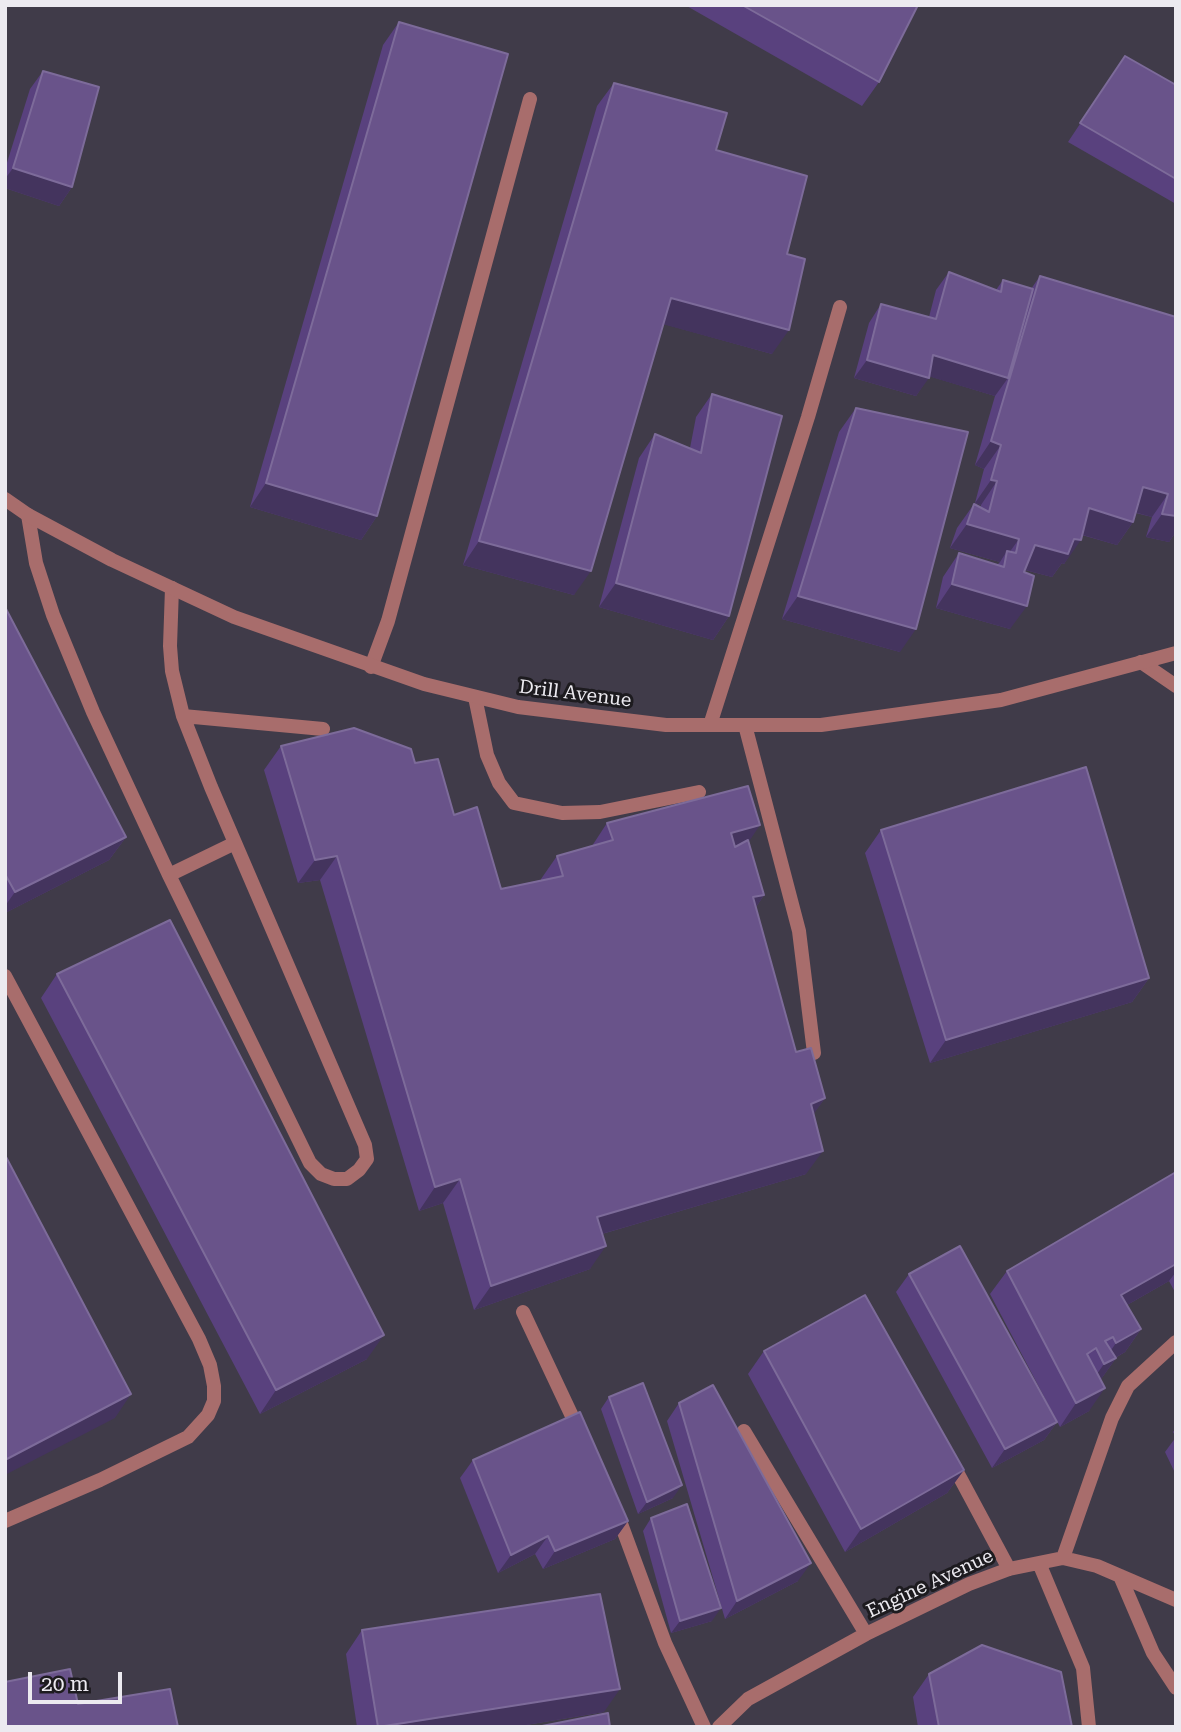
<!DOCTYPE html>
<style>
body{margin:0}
#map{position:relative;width:1181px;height:1732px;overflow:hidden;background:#36333b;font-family:"Roboto Serif",serif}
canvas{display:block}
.frame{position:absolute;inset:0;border:7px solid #eceaf0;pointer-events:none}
.scale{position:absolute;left:28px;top:1672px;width:94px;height:32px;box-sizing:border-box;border:4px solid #eceaf0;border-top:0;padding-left:9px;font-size:21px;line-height:24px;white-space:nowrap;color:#eceaf0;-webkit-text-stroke:5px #1d1b1f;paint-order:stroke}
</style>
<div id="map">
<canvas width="1181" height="1732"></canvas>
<div class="frame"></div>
<div class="scale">20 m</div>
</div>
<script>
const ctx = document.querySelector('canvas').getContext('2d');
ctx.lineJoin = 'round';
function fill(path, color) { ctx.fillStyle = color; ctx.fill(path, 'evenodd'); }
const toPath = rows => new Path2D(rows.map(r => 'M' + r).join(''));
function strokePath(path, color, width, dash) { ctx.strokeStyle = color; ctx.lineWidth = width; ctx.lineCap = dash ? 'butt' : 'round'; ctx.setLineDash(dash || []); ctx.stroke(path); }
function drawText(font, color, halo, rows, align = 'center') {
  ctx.font = font + ' "Roboto Serif",serif'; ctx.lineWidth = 6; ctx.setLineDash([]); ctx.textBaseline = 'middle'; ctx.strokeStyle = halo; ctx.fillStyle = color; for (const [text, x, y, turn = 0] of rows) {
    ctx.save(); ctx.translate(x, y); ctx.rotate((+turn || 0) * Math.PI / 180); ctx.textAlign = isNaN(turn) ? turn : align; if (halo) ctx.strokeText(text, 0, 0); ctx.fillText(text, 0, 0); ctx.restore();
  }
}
fill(toPath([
 [5,5,1176,5,1176,1727,5,1727]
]), '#403b49');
strokePath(toPath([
 [28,515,36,563,53,615,93,712,169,875,310,1163,321,1174,334,1179,347,1179,359,1170,367,1159,365,1145,211,787,183,716,172,671,170,646,172,588],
 [1141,662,1176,686],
 [371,667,388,621,530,99],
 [475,697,487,755,499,783,514,803,562,813,600,812,699,792],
 [183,716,323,729],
 [710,725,808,417,840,307],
 [745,725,799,931,814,1053],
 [169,875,235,843],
 [5,976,199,1339,210,1365,214,1386,214,1401,208,1415,188,1437,100,1480,5,1521],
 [523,1312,579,1431],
 [744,1431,866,1634],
 [950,1459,1009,1569],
 [617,1513,665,1643,704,1727],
 [1063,1558,1112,1418,1128,1386,1176,1342],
 [1039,1563,1083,1668,1089,1727],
 [1120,1576,1153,1653,1176,1688],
 [719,1727,748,1699,866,1634,969,1584,1009,1569,1063,1558,1097,1566,1176,1600]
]), '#a86d6c', 14);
strokePath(toPath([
 [5,499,28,515,112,560,234,617,424,684,518,707,666,725,821,725,1001,700,1176,653]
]), '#a86d6c', 14);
fill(toPath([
 [685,5,918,5,879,82,862,106],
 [399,22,377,516,361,540,250,507,383,45],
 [1125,56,1176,85,1176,204,1068,142],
 [43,71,72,187,59,206,5,188,5,169,30,89],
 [614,83,716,150,787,254,772,354,664,324,574,595,463,565,597,106],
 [949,272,996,290,1003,280,1031,289,1040,276,1176,317,1175,533,1169,542,1146,537,1152,517,1136,513,1133,522,1117,545,1082,535,1064,564,1062,563,1052,577,1025,570,1010,629,936,608,943,577,959,553,997,565,1000,562,950,548,957,528,974,504,980,508,981,505,975,503,984,469,975,465,995,396,929,376,916,396,854,378,869,323,881,304,929,317,936,290],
 [712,394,729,616,713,640,599,607,639,458,655,434,690,448,696,417],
 [856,408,900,652,782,619,839,432],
 [5,607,126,837,109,860,5,913],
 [281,746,415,763,454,815,501,889,541,880,541,879,557,856,592,846,607,823,749,842,764,895,756,907,796,1052,825,1098,813,1114,806,1174,602,1234,590,1269,474,1310,443,1203,419,1211,320,880,298,883,264,770],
 [881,830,1149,978,1132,1002,930,1063,865,853],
 [57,974,367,1359,260,1414,41,998],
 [1176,1172,1176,1294,1169,1281,1127,1305,1141,1329,1125,1352,1115,1358,1116,1358,1101,1379,1089,1411,1060,1427,990,1294,1007,1271],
 [909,1274,1057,1422,1044,1440,992,1468,896,1292],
 [764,1351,964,1470,947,1493,845,1552,748,1374],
 [609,1397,673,1498,638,1514,601,1409],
 [679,1403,798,1581,725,1619,667,1421],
 [1176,1428,1176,1475,1165,1452,1176,1437,1173,1432],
 [473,1460,628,1521,615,1539,543,1569,535,1554,498,1573,460,1478],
 [651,1518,712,1621,671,1633,643,1531],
 [362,1630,604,1712,514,1727,357,1727,346,1654],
 [929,1674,1072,1727,918,1727,913,1697]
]), '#59417e');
fill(toPath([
 [13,168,72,187,59,206,5,188,5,179],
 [671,298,789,330,772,354,655,322],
 [933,355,1008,378,995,396,921,374],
 [867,360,929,378,916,396,854,378],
 [991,441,1001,445,984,469,975,465],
 [991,480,997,481,981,505,975,503],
 [266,483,377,516,361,540,250,507],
 [1143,487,1168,494,1152,517,1127,510],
 [1089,508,1133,522,1117,545,1073,532],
 [1162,514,1176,516,1176,534,1175,533,1169,542,1146,537],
 [967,524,1019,539,1006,557,1007,551,1000,562,950,548],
 [1074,539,1081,540,1064,564,1062,563,1052,577,1018,568,1035,545],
 [479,541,591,571,574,595,463,565],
 [616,583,729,616,713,640,599,607],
 [952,584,1027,606,1010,629,936,608],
 [798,596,916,629,900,652,782,619],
 [760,825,744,849,715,856,731,833],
 [126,837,109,860,5,913,5,906,15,892],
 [337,856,320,880,298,883,315,860],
 [764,895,748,919,753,897],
 [1149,978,1132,1002,930,1063,946,1040],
 [825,1098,808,1122,811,1104],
 [823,1151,806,1174,581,1240,597,1217],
 [460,1179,443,1203,419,1211,435,1187],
 [606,1246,590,1269,474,1310,491,1286],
 [1176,1264,1176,1272,1169,1281,1104,1318,1121,1295],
 [1141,1329,1125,1352,1104,1364,1103,1362,1116,1343],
 [384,1335,367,1359,260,1414,276,1390],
 [1116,1358,1099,1382,1087,1388,1104,1364],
 [1105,1388,1089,1411,1060,1427,1076,1403],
 [131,1394,115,1418,5,1475,5,1460],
 [1057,1422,1044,1440,992,1468,1005,1449],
 [964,1470,947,1493,845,1552,861,1529],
 [682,1485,673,1498,638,1514,647,1502],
 [628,1521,615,1539,543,1569,555,1551],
 [548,1536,535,1554,498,1573,511,1555],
 [811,1563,798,1581,725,1619,737,1601],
 [721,1608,712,1621,671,1633,680,1621],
 [620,1689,604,1712,514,1727,383,1727]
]), '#44345e');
const building = toPath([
 [742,5,918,5,879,82,742,5],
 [399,22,508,54,377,516,266,483,399,22],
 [1125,56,1176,85,1176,179,1080,123,1125,56],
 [43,71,99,87,72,187,13,168,43,71],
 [614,83,727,113,716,150,807,176,787,254,805,259,789,330,671,298,591,571,479,541,614,83],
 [949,272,1001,292,1003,280,1033,289,1008,378,933,355,929,378,867,360,881,304,936,319,949,272],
 [1040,276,1176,317,1176,516,1162,514,1168,494,1143,487,1133,522,1089,508,1081,540,1074,539,1068,554,1035,545,1024,572,1034,576,1027,606,952,584,959,553,1004,567,1007,551,1016,553,1019,539,967,524,974,504,989,512,997,481,991,480,1001,445,991,441,1040,276],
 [712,394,782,416,729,616,616,583,655,434,701,453,712,394],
 [856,408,968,432,916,629,798,596,856,408],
 [5,607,126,837,15,892,5,874,5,607],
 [354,728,411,749,415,763,438,759,454,815,477,807,501,889,563,876,557,856,613,840,607,823,748,786,760,825,731,833,735,847,748,840,764,895,753,897,796,1052,811,1048,825,1098,811,1104,823,1151,597,1217,606,1246,491,1286,460,1179,435,1187,337,856,315,860,281,746,354,728],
 [1086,767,1149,978,946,1040,881,830,1086,767],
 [170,920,384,1335,276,1390,57,974,170,920],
 [5,1155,131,1394,5,1460,5,1155],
 [1176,1172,1176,1264,1121,1295,1141,1329,1116,1343,1113,1337,1105,1341,1116,1358,1104,1364,1096,1348,1087,1354,1105,1388,1076,1403,1007,1271,1176,1172],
 [960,1246,1057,1422,1005,1449,909,1274,960,1246],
 [865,1295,964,1470,861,1529,764,1351,865,1295],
 [643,1383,682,1485,647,1502,609,1397,643,1383],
 [713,1385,811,1563,737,1601,679,1403,713,1385],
 [580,1412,628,1521,555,1551,548,1536,511,1555,473,1460,580,1412],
 [687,1504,721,1608,680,1621,651,1518,687,1504],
 [600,1594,620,1689,378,1727,362,1630,600,1594],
 [982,1645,1061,1672,1072,1727,939,1727,929,1674,982,1645],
 [70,1669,78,1704,170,1689,178,1727,5,1727,5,1682,70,1669],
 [608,1713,610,1727,537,1727,608,1713]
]);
fill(building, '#69538a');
strokePath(building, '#7d6b9a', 2);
drawText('19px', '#eceaf0', '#1d1b1f', [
 ["Drill Avenue",575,694,7],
 ["Engine Avenue",930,1584,-25]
]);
</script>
